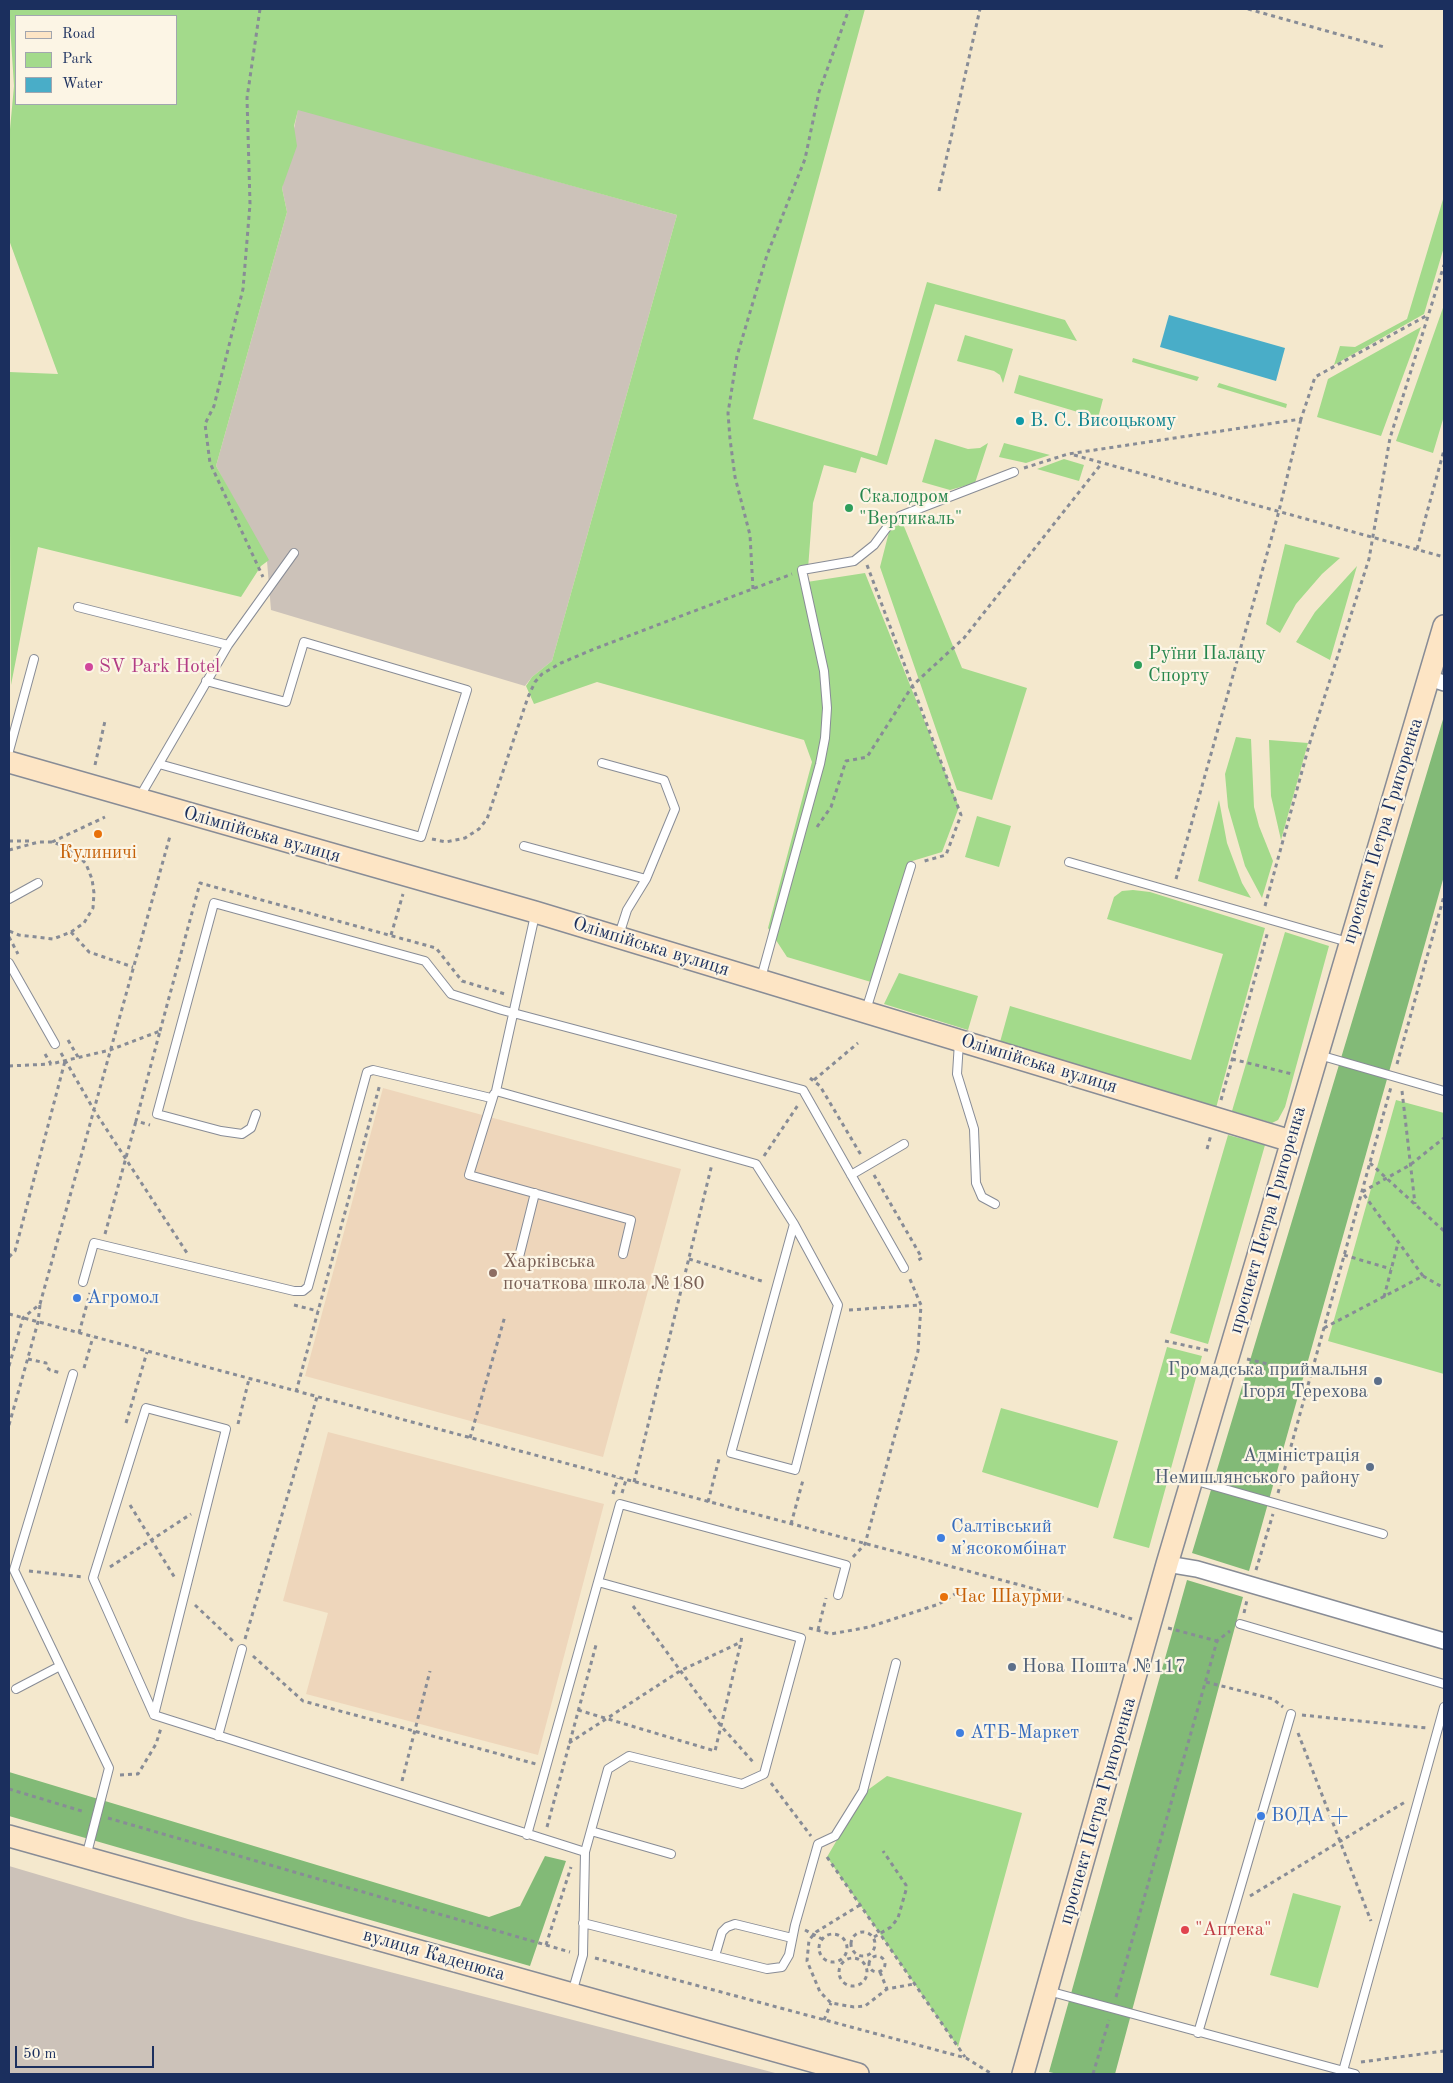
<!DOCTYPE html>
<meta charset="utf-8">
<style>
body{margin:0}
#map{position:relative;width:1453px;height:2083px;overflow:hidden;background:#f4e8cd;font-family:"Old Standard TT",serif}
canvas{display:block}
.frame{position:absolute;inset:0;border:10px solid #1b2f5e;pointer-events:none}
.legend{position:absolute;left:15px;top:15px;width:162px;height:90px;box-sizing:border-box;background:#fcf5e5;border:1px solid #a2a6af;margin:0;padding:6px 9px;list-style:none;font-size:15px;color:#1b2f5e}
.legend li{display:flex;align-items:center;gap:10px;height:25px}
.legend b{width:25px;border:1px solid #a2a6af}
.scale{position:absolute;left:15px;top:2046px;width:139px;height:22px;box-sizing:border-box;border:2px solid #1b2f5e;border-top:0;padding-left:6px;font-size:15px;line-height:18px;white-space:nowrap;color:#1b2f5e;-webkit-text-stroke:4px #fcf5e5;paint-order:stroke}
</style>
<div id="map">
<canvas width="1453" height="2083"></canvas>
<div class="frame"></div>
<ul class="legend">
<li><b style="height:6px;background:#fde5c5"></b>Road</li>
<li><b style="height:14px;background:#a3da8b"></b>Park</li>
<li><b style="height:14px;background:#49adc8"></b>Water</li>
</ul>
<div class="scale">50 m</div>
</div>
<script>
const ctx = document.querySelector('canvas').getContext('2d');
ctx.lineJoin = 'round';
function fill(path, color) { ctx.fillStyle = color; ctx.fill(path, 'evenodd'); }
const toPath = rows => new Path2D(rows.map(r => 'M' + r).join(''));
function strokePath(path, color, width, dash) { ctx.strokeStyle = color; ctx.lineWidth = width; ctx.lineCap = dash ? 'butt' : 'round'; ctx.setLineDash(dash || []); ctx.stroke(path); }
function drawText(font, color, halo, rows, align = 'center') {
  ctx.font = font + ' "Old Standard TT",serif'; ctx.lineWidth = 4.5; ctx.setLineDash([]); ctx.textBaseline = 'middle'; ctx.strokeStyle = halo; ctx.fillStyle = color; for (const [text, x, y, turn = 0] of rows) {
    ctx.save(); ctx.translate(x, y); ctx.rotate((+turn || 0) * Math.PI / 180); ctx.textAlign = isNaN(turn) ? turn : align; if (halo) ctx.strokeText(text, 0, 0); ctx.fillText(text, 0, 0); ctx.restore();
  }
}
fill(toPath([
 [383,1088,681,1169,603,1457,305,1376],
 [328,1432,604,1504,538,1755,306,1694,328,1613,283,1601]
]), '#eed6bb');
fill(toPath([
 [298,109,677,215,552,661,532,677,525,686,271,610,267,561,216,466,287,212,282,188],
 [9,1866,188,1919,779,2074,9,2074]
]), '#ccc2b9');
fill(toPath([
 [9,9,865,9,753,419,877,456,927,282,1065,320,1077,341,935,304,887,465,861,457,856,473,824,465,813,503,807,582,865,573,959,807,942,852,909,862,871,982,787,957,768,928,812,762,804,740,597,682,534,704,526,686,532,677,552,661,677,215,298,110,294,126,297,146,282,188,287,212,216,466,269,560,261,566,241,597,38,547,11,685,9,372,58,374,9,240,9,140,14,86],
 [16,16,176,16,176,104,16,104],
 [1444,196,1444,247,1424,314,1334,365,1340,346,1355,347,1407,319],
 [1444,305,1444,416,1433,453,1396,441],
 [1421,327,1381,436,1317,417,1328,379],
 [965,335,1013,349,1003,383,1000,375,994,371,957,361],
 [1133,358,1199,377,1197,381,1132,362],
 [1019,375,1103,399,1098,418,1014,393],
 [1219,383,1287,404,1286,408,1217,387],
 [935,439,968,449,980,448,988,443,975,483,950,490,922,482],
 [1004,443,1050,455,1026,463,999,457],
 [1064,459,1084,465,1079,481,1037,469],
 [903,524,962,668,1027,688,992,800,957,790,880,567,890,528],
 [1285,544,1340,558,1322,574,1296,604,1280,633,1266,624],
 [1357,566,1330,660,1296,642,1315,612],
 [1236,737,1251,739,1254,807,1259,826,1273,861,1262,898,1245,866,1228,807,1225,774],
 [1269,740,1308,743,1281,840,1271,796],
 [1219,800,1227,843,1242,883,1251,898,1198,881],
 [977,816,1011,826,999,867,965,857],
 [1133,890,1150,892,1265,928,1216,1108,1000,1042,1010,1006,1191,1060,1223,954,1107,919,1114,897,1122,891],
 [1285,932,1329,946,1285,1107,1278,1120,1272,1123,1232,1111],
 [899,973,978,996,968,1030,884,1004],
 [1396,1100,1444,1113,1444,1374,1328,1341],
 [1228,1135,1265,1145,1208,1344,1170,1333],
 [1167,1347,1202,1356,1149,1548,1113,1538],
 [1001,1408,1118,1441,1098,1508,982,1472],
 [887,1776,1022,1813,958,2047,827,1857,865,1792],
 [1293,1893,1341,1906,1318,1988,1270,1975]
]), '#a3da8b');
fill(toPath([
 [1444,716,1444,876,1249,1571,1192,1553],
 [1187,1580,1243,1597,1115,2074,1058,2074,1049,2072],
 [9,1772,489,1917,520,1906,545,1856,566,1861,530,1966,9,1816]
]), '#82ba77');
fill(toPath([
 [1169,315,1285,348,1276,381,1160,347]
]), '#49adc8');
const lane = toPath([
 [78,607,228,645],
 [9,751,34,659],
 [602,763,664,780,675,809,646,879,627,910,619,935],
 [159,764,421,837,467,690,304,642,286,702,206,681],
 [139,798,228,645,294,553],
 [524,846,646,879],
 [1069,862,1348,942],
 [9,899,38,883],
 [535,915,496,1091,756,1164,794,1224,731,1453,795,1470,838,1305,794,1224],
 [9,963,55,1044],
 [761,978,820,764,825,738,827,708,824,671,802,570,854,561,874,545,888,526,900,516,1014,472],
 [866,1010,911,866],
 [959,1042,957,1074,974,1129,976,1183,982,1197,995,1204],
 [1319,1055,1444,1091],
 [494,1094,469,1175,631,1220,623,1254],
 [256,1114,251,1128,242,1134,221,1131,157,1114,214,903,425,961,451,994,502,1010,803,1090,904,1268],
 [851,1175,904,1144],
 [519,1257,535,1193],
 [83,1282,94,1243,294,1291,303,1291,308,1287,367,1072,373,1070,491,1098],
 [73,1374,14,1570,109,1768,86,1857],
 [1193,1480,1383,1534],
 [1240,1624,1444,1684],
 [16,1689,60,1666],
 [154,1715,226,1429,146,1408,93,1578,154,1715,585,1852],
 [218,1736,242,1649],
 [591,1831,671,1854],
 [527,1835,598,1582],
 [583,1923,767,1969,782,1967,789,1955,795,1925,818,1844,835,1836,863,1791,896,1663],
 [715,1956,722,1932,727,1927,735,1924,792,1938],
 [1048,1991,1355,2074],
 [572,1993,583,1955,585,1852,608,1769,629,1756,742,1784,764,1774,801,1638,598,1582,620,1504,846,1565,838,1595],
 [1198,2033,1291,1714],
 [1343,2071,1444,1707]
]);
const street = toPath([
 [1429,678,1444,683],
 [1167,1564,1197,1569,1444,1641]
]);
const secondary = toPath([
 [9,762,535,912,1291,1141],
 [9,1836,858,2074],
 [1023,2074,1167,1564,1444,626]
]);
strokePath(lane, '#888c96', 10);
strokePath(street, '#888c96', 18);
strokePath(secondary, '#888c96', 24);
strokePath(toPath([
 [260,9,247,98,250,204,243,289,214,406,205,424,210,463,263,577],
 [1248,9,1384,47],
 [939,191,980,9],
 [1074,455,1444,557],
 [1024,468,1068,454,1301,419,1315,377,1426,316],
 [1417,549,1444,450],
 [867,565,961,815,946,855,921,862],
 [753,589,750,535,735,477,730,439,728,413,737,356,767,255,805,159,819,92,849,9],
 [95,765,105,721],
 [817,827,831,807,846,761,867,757,913,685,964,638,1102,463],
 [432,839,446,842,465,838,479,829,487,819,528,697,535,682,542,674,561,663,594,649,792,574],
 [9,841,31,841],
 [52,842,105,817],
 [9,850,39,842,52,842,67,847,77,854,86,864,92,879,94,893,93,908,84,923,71,932,53,939,19,935,9,931],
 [1176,879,1279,511,1301,419],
 [1265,906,1310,742,1369,559,1390,438,1444,265],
 [71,932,89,952,133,967],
 [391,935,403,894],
 [9,937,18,954],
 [160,1031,200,883,436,948,462,981,505,994],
 [68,1040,78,1057],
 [61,1053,94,1110,187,1253],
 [45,1054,51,1064,110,1050,160,1031,136,1121,150,1125],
 [1232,1059,1292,1074],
 [1397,1064,1444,896],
 [9,1066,51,1064],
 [810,1078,820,1086,861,1155],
 [814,1080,858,1043],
 [1402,1091,1415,1204],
 [1221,1100,1268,931],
 [1207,1149,1211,1135],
 [764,1156,798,1105],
 [1370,1163,1444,1231],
 [874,1175,922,1258,915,1262],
 [105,1234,136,1121],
 [1344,1255,1391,1269],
 [9,1257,15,1251,65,1061],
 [689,1259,765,1282],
 [1423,1276,1444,1288],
 [1384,1297,1398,1243],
 [294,1305,318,1311],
 [849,1310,921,1305],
 [9,1314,1035,1589,1132,1619],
 [1324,1328,1423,1276,1362,1192,1410,1165,1444,1138],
 [79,1333,90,1293],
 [1165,1341,1211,1351],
 [28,1359,46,1363,46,1367,50,1370,61,1373],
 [1247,1359,1310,1374],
 [9,1366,23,1318,40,1304,170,836],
 [84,1368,93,1337],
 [296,1392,380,1084],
 [126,1423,147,1352],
 [238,1424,249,1379],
 [9,1425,38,1322,40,1305],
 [470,1438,505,1316],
 [634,1482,712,1164],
 [622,1493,626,1480],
 [1278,1493,1391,1087],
 [613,1494,618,1478],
 [708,1502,719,1459],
 [130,1505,175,1578],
 [791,1524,803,1480],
 [853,1557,865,1544,918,1351,921,1305,909,1277],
 [110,1567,191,1514],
 [1256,1570,1273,1514],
 [29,1571,83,1577],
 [195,1605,234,1642],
 [633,1606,721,1726,754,1763],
 [1244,1613,1247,1600],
 [809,1628,831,1634,869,1627,939,1604,955,1594],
 [1168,1628,1217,1641],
 [818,1630,826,1598],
 [245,1639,317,1397],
 [253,1656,303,1701,536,1764],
 [1206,1682,1273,1699,1283,1707],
 [578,1710,715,1751,741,1642],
 [1302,1715,1427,1728],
 [1298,1733,1371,1921],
 [569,1743,680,1671,741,1642,742,1635],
 [120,1775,138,1774,156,1744,161,1728],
 [402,1781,430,1671],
 [771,1783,811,1836],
 [9,1789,85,1812],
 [108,1818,570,1952],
 [547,1827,596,1645],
 [827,1857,965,2057],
 [1250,1896,1405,1802],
 [860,1905,816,1932,809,1940,807,1961,820,1992,831,2003,854,2007,865,2006,887,1989,914,1984],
 [805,1930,822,1939],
 '851 1944a12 12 0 1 1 24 0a12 12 0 1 1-24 0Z',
 '819 1948a14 14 0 1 1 28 0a14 14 0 1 1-28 0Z',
 [874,1937,891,1927,898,1918,906,1890,906,1885,883,1851],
 [546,1945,571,1867],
 '869 1964a8 8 0 1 1 16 0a8 8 0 1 1-16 0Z',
 '839 1972a14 14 0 1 1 28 0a14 14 0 1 1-28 0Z',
 [595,1958,966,2058,992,2074],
 [880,1972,887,1989],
 [1116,1997,1217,1641,1230,1631],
 [824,2020,831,2003],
 [1361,2062,1444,2051],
 [1093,2074,1109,2020]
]), '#888c96', 3, [4, 4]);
strokePath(lane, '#fff', 8);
strokePath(street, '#fff', 15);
strokePath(secondary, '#fde5c5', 21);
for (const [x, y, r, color] of [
 [1020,421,5,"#0f9aa8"],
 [849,508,5,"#2e9e5b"],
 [1138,665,5,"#2e9e5b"],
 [89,667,5,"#d1479c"],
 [98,834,5,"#e8710a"],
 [493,1273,5,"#8d6e63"],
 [77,1298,5,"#3f7fe0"],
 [1378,1381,5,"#5c6f8a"],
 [1370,1467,5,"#5c6f8a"],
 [941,1538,5,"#3f7fe0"],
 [944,1597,5,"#e8710a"],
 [1012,1667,5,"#5c6f8a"],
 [960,1733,5,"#3f7fe0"],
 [1261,1816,5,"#3f7fe0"],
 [1185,1930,5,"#e0444e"]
]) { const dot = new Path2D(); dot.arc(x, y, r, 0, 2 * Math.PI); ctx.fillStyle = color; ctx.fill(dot); strokePath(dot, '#fcf5e5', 2); }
drawText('19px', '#0d838f', '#fcf5e5', [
 ["В. С. Висоцькому",1030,421]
], 'left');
drawText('19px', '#27864d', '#fcf5e5', [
 ["Скалодром",859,497],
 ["\"Вертикаль\"",859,519],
 ["Руїни Палацу",1148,654],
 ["Спорту",1148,676]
], 'left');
drawText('19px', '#b23c85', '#fcf5e5', [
 ["SV Park Hotel",99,667]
], 'left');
drawText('19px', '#1b2f5e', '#fcf5e5', [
 ["проспект Петра Григоренка",1383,831,-73],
 ["Олімпійська вулиця",262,835,16],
 ["Олімпійська вулиця",651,947,17],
 ["Олімпійська вулиця",1039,1064,17],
 ["проспект Петра Григоренка",1268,1220,-74],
 ["проспект Петра Григоренка",1098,1811,-74],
 ["вулиця Каденюка",434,1955,16]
]);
drawText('19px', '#c56008', '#fcf5e5', [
 ["Кулиничі",98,853],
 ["Час Шаурми",954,1597,"left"]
]);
drawText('19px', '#785e54', '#fcf5e5', [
 ["Харківська",503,1262],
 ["початкова школа №180",503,1284]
], 'left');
drawText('19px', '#366cbe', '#fcf5e5', [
 ["Агромол",87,1298],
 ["Салтівський",951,1527],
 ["мʼясокомбінат",951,1549],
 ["АТБ-Маркет",970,1733],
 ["ВОДА +",1271,1816]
], 'left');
drawText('19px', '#4e5e75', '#fcf5e5', [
 ["Громадська приймальня",1368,1370],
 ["Ігоря Терехова",1368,1392],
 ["Адміністрація",1360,1456],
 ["Немишлянського району",1360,1478],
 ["Нова Пошта №117",1022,1667,"left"]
], 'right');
drawText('19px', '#be3a42', '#fcf5e5', [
 ["\"Аптека\"",1195,1930]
], 'left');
</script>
